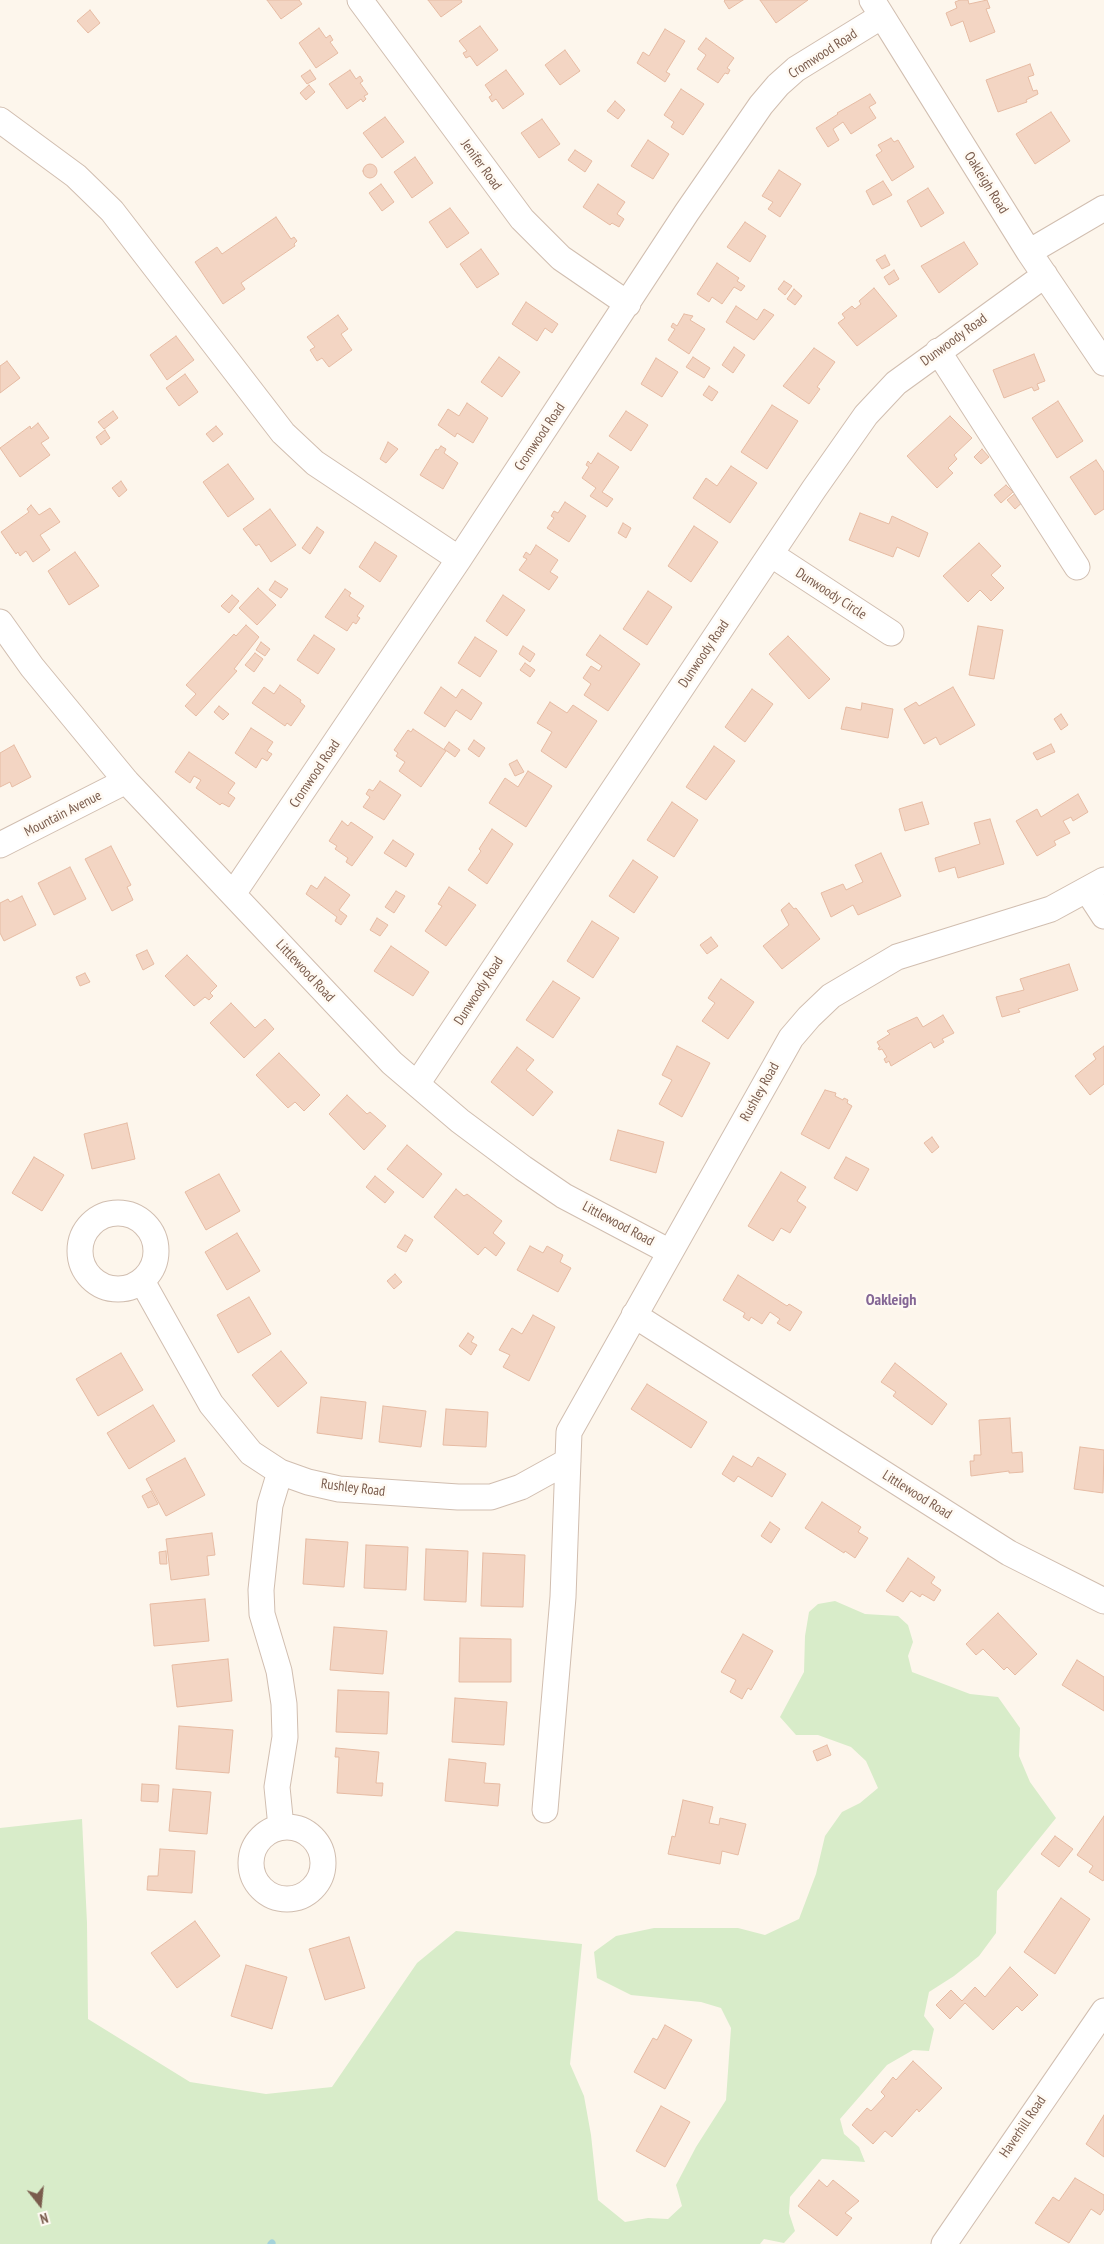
<!DOCTYPE html>
<style>
body{margin:0}
#map{position:relative;width:1104px;height:2244px;overflow:hidden;background:#fdf6ec;font-family:"PT Sans Narrow",sans-serif}
canvas{display:block}
.north{position:absolute;left:15px;top:2179px;width:50px;height:50px;-webkit-text-stroke:4px #fffaf3;paint-order:stroke;rotate:164deg;font-size:14px;font-weight:700;line-height:20px;text-align:center;color:#7a5c4d}
.north::after{content:'';display:block;margin:auto;width:18px;height:22px;background:#7a5c4d;clip-path:polygon(50% 0,100% 100%,50% 72%,0 100%)}
</style>
<div id="map">
<canvas width="1104" height="2244"></canvas>
<div class="north">N</div>
</div>
<script>
const ctx = document.querySelector('canvas').getContext('2d');
ctx.lineJoin = 'round';
function fill(path, color) { ctx.fillStyle = color; ctx.fill(path, 'evenodd'); }
const toPath = rows => new Path2D(rows.map(r => 'M' + r).join(''));
function strokePath(path, color, width, dash) { ctx.strokeStyle = color; ctx.lineWidth = width; ctx.lineCap = dash ? 'butt' : 'round'; ctx.setLineDash(dash || []); ctx.stroke(path); }
function drawText(font, color, halo, rows, align = 'center') {
  ctx.font = font + ' "PT Sans Narrow",sans-serif'; ctx.lineWidth = 5; ctx.setLineDash([]); ctx.textBaseline = 'middle'; ctx.strokeStyle = halo; ctx.fillStyle = color; for (const [text, x, y, turn = 0] of rows) {
    ctx.save(); ctx.translate(x, y); ctx.rotate((+turn || 0) * Math.PI / 180); ctx.textAlign = isNaN(turn) ? turn : align; if (halo) ctx.strokeText(text, 0, 0); ctx.fillText(text, 0, 0); ctx.restore();
  }
}
fill(toPath([
 [835,1601,865,1614,898,1616,908,1625,913,1642,908,1656,912,1672,970,1694,998,1697,1020,1728,1019,1756,1030,1782,1056,1818,997,1891,996,1933,979,1956,954,1976,929,1992,924,2016,934,2029,929,2051,913,2050,887,2065,840,2119,844,2134,859,2147,865,2162,822,2159,790,2197,789,2213,795,2231,784,2243,764,2239,760,2244,0,2244,0,1828,82,1819,87,1923,88,2019,190,2082,266,2094,332,2087,417,1963,456,1931,582,1944,570,2064,584,2096,591,2135,598,2200,625,2222,648,2218,668,2219,682,2206,676,2185,696,2147,726,2100,731,2028,721,2008,701,2002,631,1995,597,1978,594,1952,616,1936,654,1928,738,1928,765,1935,799,1919,816,1874,825,1836,842,1812,860,1803,878,1788,866,1761,851,1747,818,1735,796,1735,780,1717,804,1672,805,1636,809,1612,818,1604]
]), '#d8ecc9');
strokePath(toPath([
 [271,2244,272,2243]
]), '#a5d3da', 7);
const building = toPath([
 [267,0,299,0,302,4,281,19,267,0],
 [428,0,461,0,462,2,441,17,428,0],
 [743,0,729,9,724,1,725,0,743,0],
 [760,0,808,0,776,23,760,0],
 [960,0,968,0,969,4,987,0,990,8,986,9,995,32,970,42,963,21,951,26,946,13,957,8,955,2,960,0],
 [90,10,100,23,88,33,77,21,90,10],
 [480,26,498,50,477,66,470,56,466,58,463,53,467,51,459,41,480,26],
 [319,28,326,38,330,35,333,40,330,42,338,53,316,68,299,43,319,28],
 [665,29,685,41,666,72,670,74,665,82,637,63,643,52,649,56,665,29],
 [706,38,734,58,727,68,730,70,728,74,725,73,718,83,697,69,706,55,698,49,706,38],
 [565,50,580,71,560,85,545,65,565,50],
 [1030,64,1034,75,1028,77,1033,91,1037,90,1038,94,1026,100,1027,102,998,112,986,80,1030,64],
 [310,70,316,79,307,84,301,76,310,70],
 [350,70,356,79,360,76,363,81,360,83,368,94,364,96,366,99,363,102,361,99,347,109,329,84,350,70],
 [506,70,524,94,503,109,496,99,492,102,489,97,492,95,485,85,506,70],
 [309,85,315,92,306,100,300,93,309,85],
 [681,89,704,104,683,135,671,127,674,122,664,115,681,89],
 [870,94,876,103,869,107,876,118,851,134,843,122,833,129,839,140,828,147,816,128,838,114,837,113,870,94],
 [615,101,625,110,618,119,607,111,615,101],
 [1051,112,1070,141,1035,164,1016,134,1051,112],
 [385,117,404,142,382,158,363,133,385,117],
 [542,119,560,144,539,158,521,133,542,119],
 [891,138,894,142,898,140,914,167,892,181,876,155,882,151,878,145,891,138],
 [648,140,669,154,653,179,631,166,648,140],
 [575,150,592,161,585,172,568,160,575,150],
 [415,157,433,183,412,198,394,172,415,157],
 '363 171a7 7 0 1 1 14 0a7 7 0 1 1-14 0Z',
 [779,170,801,184,780,217,768,209,773,202,762,196,779,170],
 [883,181,892,195,873,205,866,191,883,181],
 [381,184,394,202,382,211,369,193,381,184],
 [598,184,625,202,617,214,624,219,619,227,612,223,610,225,583,207,598,184],
 [928,188,944,213,921,227,907,201,928,188],
 [450,208,469,233,447,248,429,222,450,208],
 [276,217,291,239,294,237,297,241,294,244,295,246,241,283,245,289,223,304,195,262,217,247,222,254,276,217],
 [745,222,766,236,750,262,727,247,745,222],
 [964,242,978,264,939,293,921,266,964,242],
 [481,249,499,274,477,288,460,264,481,249],
 [885,255,890,265,882,269,876,260,885,255],
 [717,263,739,278,737,281,745,286,741,291,734,287,722,304,712,297,709,302,697,294,717,263],
 [894,270,899,279,889,285,884,277,894,270],
 [784,281,792,286,785,295,778,289,784,281],
 [874,288,897,316,857,346,838,323,845,318,842,314,852,306,855,309,861,304,859,301,874,288],
 [794,289,802,296,795,305,787,299,794,289],
 [526,302,558,324,552,333,545,328,537,341,512,324,526,302],
 [736,306,757,320,764,309,774,315,754,340,726,322,736,306],
 [684,314,693,316,690,320,705,329,689,354,668,340,675,329,671,327,673,323,677,326,684,314],
 [338,315,348,329,341,334,352,350,329,367,322,358,317,361,310,350,315,347,307,337,338,315],
 [176,336,194,360,167,380,150,355,176,336],
 [734,347,745,355,733,373,722,365,734,347],
 [814,348,835,362,817,387,820,389,809,404,783,386,814,348],
 [1034,354,1045,381,1037,384,1039,389,1034,391,1032,387,1004,398,993,370,1034,354],
 [499,357,520,372,502,397,481,382,499,357],
 [693,357,710,368,704,378,686,367,693,357],
 [656,358,678,372,662,397,641,384,656,358],
 [7,361,20,378,0,393,0,366,7,361],
 [185,374,198,392,179,406,166,388,185,374],
 [709,386,718,392,712,401,703,395,709,386],
 [1058,401,1083,441,1057,458,1032,418,1058,401],
 [467,403,488,418,473,443,457,433,455,437,438,425,448,409,459,416,467,403],
 [772,405,798,421,767,469,741,452,772,405],
 [113,411,118,418,104,429,98,422,113,411],
 [626,411,648,425,631,451,609,436,626,411],
 [950,416,972,438,954,455,957,459,948,468,953,473,937,488,907,456,950,416],
 [38,423,49,438,41,443,50,455,20,477,0,448,30,426,31,429,38,423],
 [216,426,223,434,213,442,206,434,216,426],
 [105,430,110,438,101,445,96,437,105,430],
 [388,442,398,449,386,463,380,459,388,442],
 [441,446,446,449,444,453,458,463,443,489,420,475,436,449,438,450,441,446],
 [982,449,989,457,981,464,974,457,982,449],
 [598,453,619,467,602,492,613,499,607,507,590,496,596,488,582,478,589,467,586,465,588,461,591,464,598,453],
 [1096,460,1104,472,1104,509,1095,515,1070,477,1096,460],
 [228,464,254,499,228,517,203,482,228,464],
 [731,466,757,483,730,523,693,498,706,478,717,486,731,466],
 [121,481,127,490,119,497,112,488,121,481],
 [1006,485,1013,492,1001,503,994,495,1006,485],
 [1018,491,1025,500,1015,509,1007,500,1018,491],
 [565,502,586,516,569,542,547,528,554,518,551,516,554,511,558,513,565,502],
 [31,505,39,515,50,508,60,522,40,535,50,550,33,562,26,551,20,556,18,552,16,554,1,532,29,512,27,509,31,505],
 [270,509,296,545,271,562,259,544,256,546,243,529,270,509],
 [860,513,889,524,892,516,928,533,919,557,897,547,893,557,849,540,860,513],
 [623,523,631,528,626,538,618,533,623,523],
 [694,526,718,542,691,582,668,566,694,526],
 [317,527,324,532,310,554,302,548,317,527],
 [375,542,397,556,380,582,359,567,375,542],
 [979,543,1001,566,991,575,1004,588,991,601,980,590,968,602,943,576,979,543],
 [536,545,558,560,550,572,558,577,549,590,519,570,527,559,523,557,526,552,530,555,536,545],
 [75,552,99,586,69,605,48,571,75,552],
 [275,581,288,589,281,598,269,590,275,581],
 [258,588,276,605,257,625,239,608,258,588],
 [345,589,351,593,349,596,364,606,357,616,360,618,356,624,353,622,347,631,325,617,345,589],
 [648,591,672,607,647,645,623,629,648,591],
 [232,595,239,601,229,613,221,606,232,595],
 [503,595,525,610,507,636,486,621,503,595],
 [246,625,259,637,234,669,237,671,196,716,185,706,196,694,186,685,234,634,236,636,246,625],
 [978,626,1003,630,994,679,969,675,978,626],
 [314,635,335,649,318,674,297,660,314,635],
 [600,635,640,664,608,711,584,695,591,684,583,678,591,666,599,671,602,666,586,655,600,635],
 [788,636,830,679,809,699,769,654,788,636],
 [475,637,497,651,480,677,458,663,475,637],
 [261,642,270,649,265,656,256,650,261,642],
 [523,646,535,654,530,662,519,654,523,646],
 [255,653,263,659,254,672,245,665,255,653],
 [525,663,535,670,530,677,520,670,525,663],
 [280,685,301,700,300,702,305,706,291,726,287,723,285,726,252,703,264,687,274,694,280,685],
 [441,687,456,698,462,689,482,703,471,720,456,710,445,727,424,713,441,687],
 [953,687,975,725,940,745,936,737,924,744,904,709,916,702,919,706,953,687],
 [752,689,773,704,745,742,725,727,752,689],
 [550,702,567,713,573,705,597,721,566,768,541,751,552,732,537,723,550,702],
 [862,703,893,709,888,738,841,729,846,707,861,710,862,703],
 [219,706,229,714,223,720,214,712,219,706],
 [1061,714,1068,725,1061,730,1054,719,1061,714],
 [251,728,273,742,267,751,272,754,267,761,262,758,256,768,235,753,251,728],
 [413,729,446,751,421,787,399,771,405,762,396,756,398,753,394,750,408,730,411,732,413,729],
 [474,740,485,748,479,757,468,749,474,740],
 [449,742,460,750,455,757,444,749,449,742],
 [1051,744,1055,752,1037,760,1033,753,1051,744],
 [14,745,31,777,12,787,10,782,0,787,0,753,14,745],
 [714,746,735,761,706,800,686,787,714,746],
 [189,752,235,783,228,793,235,798,229,807,222,803,220,805,196,788,201,780,194,776,190,783,175,772,189,752],
 [517,760,524,772,515,776,509,764,517,760],
 [528,771,552,786,526,827,489,803,505,778,518,787,528,771],
 [380,781,401,795,384,820,363,807,370,797,366,794,369,789,373,791,380,781],
 [1078,794,1088,812,1073,821,1071,817,1063,821,1070,833,1054,841,1056,845,1037,856,1016,821,1037,809,1041,817,1078,794],
 [672,802,698,820,674,857,647,840,672,802],
 [922,802,929,824,905,831,899,809,922,802],
 [990,819,1004,864,958,878,955,867,939,872,935,858,980,844,974,823,990,819],
 [342,821,348,826,351,822,373,837,352,866,346,862,348,858,335,849,337,846,329,841,342,821],
 [492,829,513,844,487,884,468,870,481,851,479,849,492,829],
 [393,840,414,854,406,867,384,853,393,840],
 [111,846,131,885,127,887,133,900,112,911,85,859,111,846],
 [881,853,901,896,858,915,853,905,831,917,821,893,843,884,846,890,863,882,855,865,881,853],
 [633,860,658,877,634,913,609,896,633,860],
 [70,867,86,899,54,915,38,883,70,867],
 [325,877,350,895,339,910,347,916,341,925,335,921,337,917,306,894,311,885,317,889,325,877],
 [449,887,476,905,446,946,425,931,442,906,438,904,449,887],
 [396,891,405,896,394,913,385,907,396,891],
 [22,896,36,925,4,941,0,933,0,903,8,899,10,902,22,896],
 [789,903,794,909,796,908,820,939,782,969,763,946,789,925,781,910,789,903],
 [377,918,388,925,380,936,370,930,377,918],
 [592,921,619,938,593,978,567,961,592,921],
 [711,937,718,946,707,954,700,945,711,937],
 [391,946,429,972,413,996,374,971,391,946],
 [147,950,154,964,143,970,136,955,147,950],
 [187,955,217,986,210,993,213,996,209,1000,205,997,194,1006,165,976,187,955],
 [1069,964,1078,990,1018,1009,1020,1012,1002,1017,996,997,1024,990,1020,979,1069,964],
 [85,973,90,982,80,986,76,977,85,973],
 [721,979,754,1002,728,1039,702,1021,715,1003,708,998,721,979],
 [553,981,580,998,553,1038,526,1020,553,981],
 [231,1003,255,1028,265,1019,274,1029,244,1058,210,1023,231,1003],
 [943,1015,954,1033,942,1039,944,1042,934,1048,931,1042,891,1066,889,1061,886,1063,884,1059,887,1057,882,1049,879,1050,878,1048,880,1047,877,1042,890,1034,887,1031,917,1017,923,1027,943,1015],
 [677,1046,710,1063,682,1117,659,1104,672,1080,662,1075,677,1046],
 [1104,1046,1104,1084,1090,1095,1075,1076,1096,1059,1093,1054,1104,1046],
 [517,1047,534,1060,526,1070,553,1092,533,1116,491,1082,517,1047],
 [279,1053,320,1095,304,1111,295,1102,288,1108,256,1075,279,1053],
 [825,1090,836,1093,835,1096,843,1100,844,1098,848,1100,847,1103,852,1106,829,1149,801,1134,825,1090],
 [347,1095,367,1114,370,1112,386,1126,364,1150,329,1114,347,1095],
 [127,1123,135,1159,92,1169,84,1134,127,1123],
 [618,1130,664,1142,656,1173,610,1160,618,1130],
 [932,1137,939,1147,932,1153,924,1143,932,1137],
 [407,1145,442,1174,423,1198,387,1169,407,1145],
 [34,1157,64,1175,42,1211,12,1193,34,1157],
 [846,1157,869,1169,857,1191,834,1178,846,1157],
 [781,1172,806,1187,797,1201,806,1207,790,1233,781,1228,773,1241,748,1226,781,1172],
 [219,1174,240,1211,206,1230,185,1192,219,1174],
 [375,1176,394,1192,385,1203,366,1187,375,1176],
 [456,1189,464,1196,467,1194,502,1221,493,1233,505,1243,496,1256,485,1247,478,1255,434,1217,456,1189],
 [237,1233,260,1271,227,1290,205,1252,237,1233],
 [405,1235,413,1240,406,1252,397,1247,405,1235],
 [530,1246,543,1253,547,1246,563,1255,560,1262,571,1268,558,1292,517,1270,530,1246],
 [395,1274,402,1282,394,1289,387,1281,395,1274],
 [738,1275,787,1306,789,1304,802,1312,790,1331,777,1323,780,1319,770,1312,762,1324,751,1317,749,1321,743,1317,745,1313,723,1300,738,1275],
 [249,1297,271,1334,238,1353,217,1315,249,1297],
 [533,1315,555,1327,529,1381,503,1367,510,1355,499,1350,512,1328,522,1334,533,1315],
 [468,1333,474,1337,471,1342,477,1345,471,1355,459,1346,468,1333],
 [281,1351,307,1383,278,1407,252,1375,281,1351],
 [121,1353,143,1390,98,1416,76,1379,121,1353],
 [895,1363,947,1404,932,1425,893,1396,896,1392,881,1382,895,1363],
 [647,1384,707,1422,691,1448,631,1409,647,1384],
 [321,1397,366,1402,362,1439,317,1433,321,1397],
 [153,1405,175,1441,129,1469,107,1433,153,1405],
 [383,1406,426,1411,421,1447,379,1442,383,1406],
 [446,1409,488,1412,486,1447,443,1445,446,1409],
 [1010,1418,1012,1453,1022,1452,1023,1472,1009,1473,1009,1471,971,1476,970,1461,974,1461,974,1455,981,1455,979,1420,1010,1418],
 [1080,1447,1104,1450,1103,1493,1074,1489,1080,1447],
 [733,1456,752,1467,758,1457,786,1474,772,1497,738,1476,734,1482,722,1474,733,1456],
 [185,1458,205,1495,166,1516,146,1479,185,1458],
 [151,1491,158,1504,148,1508,142,1496,151,1491],
 [822,1502,861,1527,858,1532,868,1538,855,1558,845,1551,844,1553,805,1528,822,1502],
 [770,1522,780,1529,771,1543,761,1536,770,1522],
 [212,1533,215,1555,207,1556,209,1575,171,1580,166,1539,212,1533],
 [306,1539,348,1542,344,1587,303,1584,306,1539],
 [366,1545,408,1547,406,1590,364,1588,366,1545],
 [426,1549,468,1551,466,1602,424,1600,426,1549],
 [166,1551,167,1564,160,1564,159,1552,166,1551],
 [483,1553,525,1555,523,1607,481,1606,483,1553],
 [908,1558,935,1577,931,1583,941,1590,934,1601,922,1594,920,1597,911,1591,903,1602,886,1591,908,1558],
 [205,1599,209,1641,154,1646,150,1604,205,1599],
 [998,1613,1037,1654,1015,1675,1007,1667,1004,1670,983,1649,976,1655,966,1644,998,1613],
 [334,1627,387,1631,383,1674,330,1670,334,1627],
 [743,1634,773,1651,751,1690,748,1688,742,1699,730,1692,736,1680,721,1672,743,1634],
 [460,1638,511,1639,511,1682,459,1682,460,1638],
 [228,1659,232,1701,177,1707,172,1665,228,1659],
 [1077,1660,1104,1677,1104,1711,1062,1685,1077,1660],
 [338,1690,389,1692,387,1734,336,1732,338,1690],
 [455,1698,507,1702,504,1745,452,1742,455,1698],
 [179,1726,233,1730,229,1773,176,1769,179,1726],
 [827,1745,831,1755,817,1761,813,1751,827,1745],
 [336,1748,379,1752,376,1783,383,1783,382,1796,337,1793,339,1757,335,1757,336,1748],
 [449,1759,486,1763,484,1783,500,1784,498,1806,445,1801,449,1759],
 [142,1784,159,1785,158,1802,141,1801,142,1784],
 [173,1789,211,1792,207,1834,169,1831,173,1789],
 [683,1800,713,1807,709,1823,719,1825,720,1818,746,1824,738,1855,722,1851,720,1864,668,1854,672,1836,675,1837,683,1800],
 [1104,1816,1104,1879,1103,1881,1089,1872,1093,1866,1077,1855,1104,1816],
 [1055,1836,1073,1849,1059,1867,1041,1854,1055,1836],
 [160,1849,195,1851,192,1893,147,1890,148,1876,158,1876,160,1849],
 [1061,1898,1090,1919,1055,1974,1024,1952,1061,1898],
 [195,1921,220,1956,177,1988,151,1953,195,1921],
 [349,1937,365,1988,325,2000,309,1949,349,1937],
 [246,1965,287,1977,272,2029,231,2016,246,1965],
 [1010,1967,1038,1995,1022,2011,1017,2006,993,2030,965,2003,950,2019,936,2005,951,1990,962,2001,975,1987,985,1997,1010,1967],
 [665,2025,692,2040,665,2089,634,2072,653,2038,657,2040,665,2025],
 [913,2061,942,2088,919,2112,917,2109,892,2137,885,2131,873,2144,852,2125,867,2108,871,2111,885,2096,881,2092,893,2077,896,2080,913,2061],
 [661,2106,690,2122,665,2167,636,2151,661,2106],
 [1104,2115,1104,2157,1086,2144,1104,2115],
 [1075,2178,1104,2195,1104,2209,1100,2215,1091,2209,1069,2243,1035,2223,1053,2197,1059,2201,1075,2178],
 [819,2180,827,2187,833,2180,859,2201,845,2213,852,2218,837,2236,798,2206,819,2180]
]);
fill(building, '#f3d5c3');
strokePath(building, '#e6bba3', 1);
const minor = toPath([
 [360,0,522,219,561,258,628,304],
 [872,0,1029,252,1104,363],
 [0,120,76,176,112,211,283,433,315,463,459,559],
 [1029,252,1104,208],
 [938,351,1077,567],
 [772,555,891,633],
 [0,622,32,667,126,781,392,1063,460,1121,523,1168,564,1196,670,1252],
 [0,845,126,781],
 [1087,890,1104,916],
 [233,894,459,559,687,212,761,105,778,85,796,69,882,16],
 [417,1084,814,489,866,415,896,383,1045,275],
 '80 1251a38 38 0 1 1 76 0a38 38 0 1 1-76 0Z',
 [142,1281,211,1404,251,1453,280,1472,308,1482,339,1489,458,1497,491,1497,521,1487,568,1461],
 [634,1315,1009,1553,1104,1601],
 [280,1472,270,1505,261,1590,262,1614,279,1671,284,1704,285,1737,277,1787,281,1827],
 [545,1810,563,1597,569,1432,791,1038,809,1017,831,996,897,957,1051,909,1104,880],
 '251 1863a36 36 0 1 1 72 0a36 36 0 1 1-72 0Z',
 [944,2244,1104,2011]
]);
strokePath(minor, '#d1beb0', 27);
strokePath(minor, '#fff', 25);
drawText('14px', '#7a5c4d', '#fffaf3', [
 ["Cromwood Road",823,54,-33],
 ["Jenifer Road",481,165,54],
 ["Oakleigh Road",986,183,58],
 ["Dunwoody Road",954,340,-36],
 ["Cromwood Road",540,437,-56],
 ["Dunwoody Circle",831,594,33],
 ["Dunwoody Road",704,654,-56],
 ["Cromwood Road",315,774,-56],
 ["Mountain Avenue",63,814,-27],
 ["Littlewood Road",305,971,47],
 ["Dunwoody Road",479,991,-57],
 ["Rushley Road",760,1092,-61],
 ["Littlewood Road",618,1224,28],
 ["Rushley Road",353,1488,7],
 ["Littlewood Road",917,1495,32],
 ["Haverhill Road",1023,2127,-56]
]);
drawText('bold 16px', '#846695', '#fffaf3', [
 ["Oakleigh",891,1300]
]);
</script>
